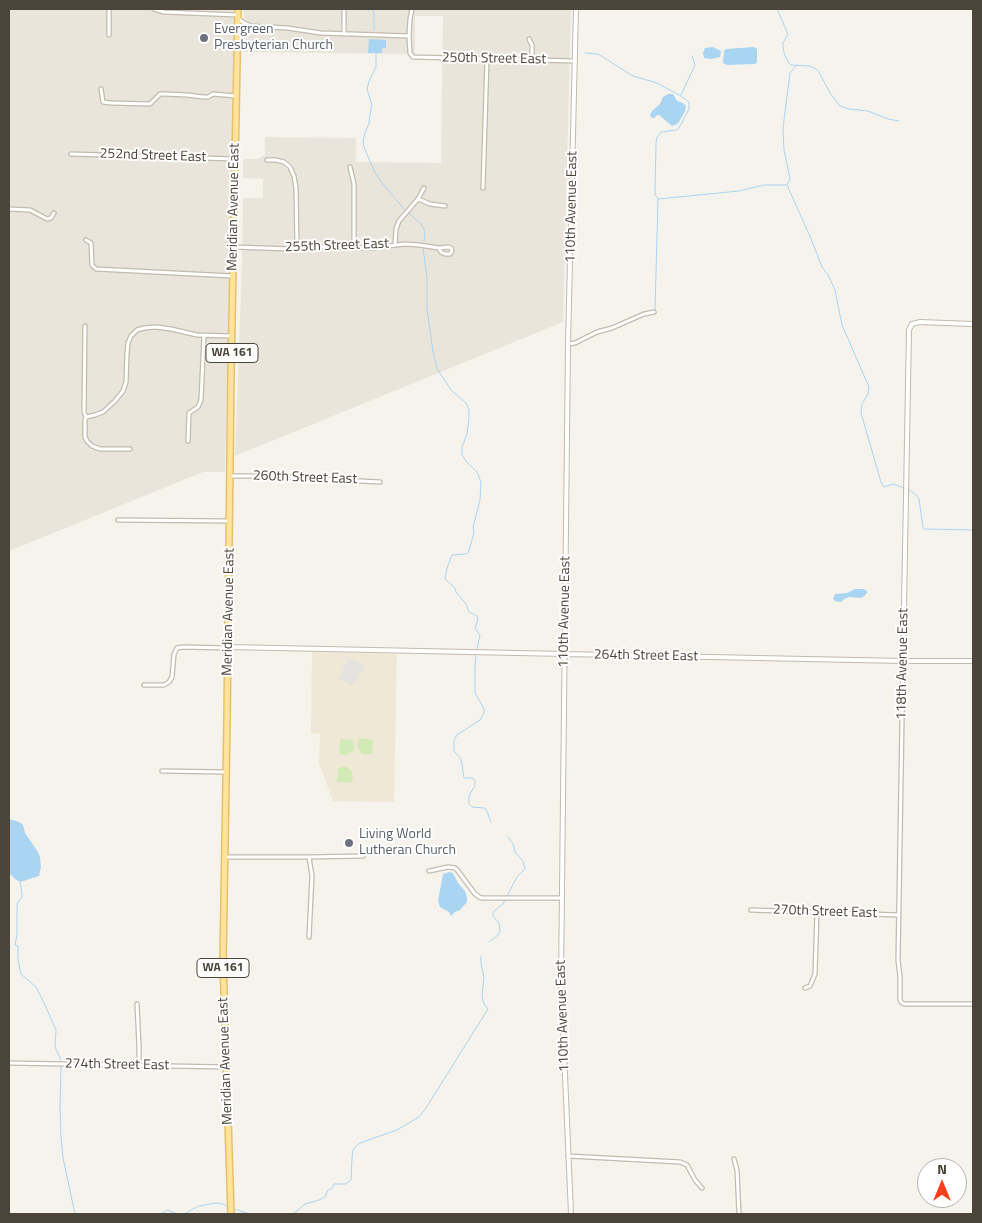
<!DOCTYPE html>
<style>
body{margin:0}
#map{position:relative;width:982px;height:1223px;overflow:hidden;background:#f6f3ec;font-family:"Titillium Web",sans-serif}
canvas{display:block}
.frame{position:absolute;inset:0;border:10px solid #4b4439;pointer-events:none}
.north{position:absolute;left:917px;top:1158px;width:50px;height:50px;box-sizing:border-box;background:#fff;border:1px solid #b7b4b0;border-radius:50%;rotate:0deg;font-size:14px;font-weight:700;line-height:20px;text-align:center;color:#4b4439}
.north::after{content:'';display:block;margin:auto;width:18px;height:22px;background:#fc3f1d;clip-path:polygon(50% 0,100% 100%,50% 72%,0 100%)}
</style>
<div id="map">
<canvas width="982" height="1223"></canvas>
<div class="frame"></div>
<div class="north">N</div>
</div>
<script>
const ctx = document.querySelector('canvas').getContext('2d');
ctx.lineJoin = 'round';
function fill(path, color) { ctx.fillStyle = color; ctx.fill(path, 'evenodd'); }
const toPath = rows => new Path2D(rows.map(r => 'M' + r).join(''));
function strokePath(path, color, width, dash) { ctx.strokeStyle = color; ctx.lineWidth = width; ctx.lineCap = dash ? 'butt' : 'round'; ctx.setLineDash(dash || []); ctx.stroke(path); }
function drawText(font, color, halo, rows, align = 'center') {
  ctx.font = font + ' "Titillium Web",sans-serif'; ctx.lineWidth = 4; ctx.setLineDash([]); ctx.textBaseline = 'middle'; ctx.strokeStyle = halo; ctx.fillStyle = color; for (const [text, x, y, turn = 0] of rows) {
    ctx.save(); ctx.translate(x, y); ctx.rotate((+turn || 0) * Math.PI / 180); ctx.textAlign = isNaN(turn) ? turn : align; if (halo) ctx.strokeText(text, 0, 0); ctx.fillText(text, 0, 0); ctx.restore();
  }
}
fill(toPath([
 [9,9,236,9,225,472,203,472,9,551],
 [244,9,571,9,563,322,235,456,242,263,243,198,263,198,263,179,243,178,243,159,258,159,265,155,265,137,356,138,356,162,441,163,443,16,415,16,415,54,243,52]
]), '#eae5da');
fill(toPath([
 [312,652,397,654,394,802,333,801,319,763,320,734,311,733]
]), '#efe8d6');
fill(toPath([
 [359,738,373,740,372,754,363,754,360,752,357,745],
 [340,739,353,740,354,749,349,754,343,755,339,753],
 [343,767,347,767,352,772,353,779,351,783,337,782,338,768]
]), '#d2eab5');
fill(toPath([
 [349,658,365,666,357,681,355,680,352,686,338,679]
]), '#e5e3e0');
fill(toPath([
 [369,39,386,40,386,48,382,48,382,53,368,53],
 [713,47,721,51,720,57,711,59,704,58,703,53,705,48],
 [754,47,757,49,757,62,755,64,727,65,723,63,724,51,726,49],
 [668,94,673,94,677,101,683,103,686,106,685,111,679,122,677,124,672,126,659,115,657,115,654,118,652,118,650,115,653,110,660,104,663,97],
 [855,589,864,589,867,591,867,593,862,598,850,597,846,598,841,602,835,601,833,599,835,594,847,593],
 [9,819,19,822,23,825,25,833,38,852,40,857,41,867,39,876,20,882,14,878,10,874,9,867],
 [449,872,453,873,458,883,465,891,467,898,467,902,460,910,455,912,451,916,449,912,440,907,438,901,443,874]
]), '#a9d4f2');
strokePath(toPath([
 [373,9,374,14,374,30],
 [777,9,788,34,783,43,783,47,784,53,788,62,791,65,810,66,816,69,819,72,830,93,840,106,849,109,868,111,888,119,899,121],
 [376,53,376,67,369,81,367,89,372,105,370,114,369,123,365,133,363,141,364,147,375,173,382,183,404,209],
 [585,53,598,54,633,76,657,83,681,96,689,102,689,109,679,128,676,130,661,132,657,137,656,143,655,191,655,195,658,199],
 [797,65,790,73,783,128,784,150,790,179,787,185,812,241,822,267,828,275,835,290,842,325,869,387,868,394,862,404,861,413,881,482,884,487,893,484,904,488],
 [681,95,695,65,692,56],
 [409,213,421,224,424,229,425,237,424,241],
 [423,248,427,277,427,309,433,352,437,369,452,391,466,403,469,410,469,419,467,434,462,447,462,455,466,461,477,472,481,482,480,500,473,527,474,533,469,550,468,553,465,554,452,555,447,568,445,579,455,588,456,592,466,604,469,612,477,616,478,619,475,628,480,635,477,649],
 [655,310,658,199,739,191,764,185,786,185],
 [908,489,916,495,919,499,923,527,924,529,973,530],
 [476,655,475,667,475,693,484,709,484,713,480,720,457,735,454,740,454,751,461,759,464,778,473,778,475,781,475,785,469,796,469,804,472,807,484,808,486,809,491,822],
 [20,882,22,893,22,897,18,902,17,906,17,935,15,945,18,946,18,960,21,974,36,987,45,1005,56,1030,55,1047,61,1060],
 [507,896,517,877,525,869,523,861,515,852,513,844,508,837],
 [489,942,498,935,500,931,499,923,493,916,493,913,495,910,503,904,505,900],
 [61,1066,60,1108,61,1137,63,1158,75,1214],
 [234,1209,250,1214],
 [160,1214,168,1210,177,1214,184,1214,199,1206,216,1203,223,1204,228,1207],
 [293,1214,305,1204,319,1200,325,1197,328,1190,332,1188,334,1184,346,1184,351,1180,352,1158,353,1150,356,1146,360,1143,397,1130,419,1117,426,1108,488,1009,484,1004,482,996,484,978,481,964,481,956]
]), '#a9d4f2', 1);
const minor = toPath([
 [154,9,164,12,238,15],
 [412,9,410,19,409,36,410,53,413,57,575,61],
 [238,18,244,23,251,26,287,28,321,33,409,36],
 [344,34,344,9],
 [109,35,109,9],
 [529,39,532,45,532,60],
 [101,89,103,102,111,103,150,104,160,94,165,94,187,95,203,97,208,97,213,94,236,96],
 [71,154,235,159],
 [267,160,276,160,284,162,290,167,294,176,296,188,297,247],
 [350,167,354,184,354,247],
 [483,188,487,59],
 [418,199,430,204,445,206],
 [9,209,30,210,47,219,51,218,54,213],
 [86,240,91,243,92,265,96,269,233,276],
 [395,244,396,229,399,221,418,199,424,188],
 [234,247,290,249,304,246,371,248,405,244,419,245,439,248,448,247,451,248,452,251,450,254,445,254,441,252,439,248],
 [85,326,84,412,86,417,85,420,85,437,87,441,92,446,100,449,130,449],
 [568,344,575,343,597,332,612,328,644,314,654,312],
 [86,417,95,415,103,412,115,401,123,391,126,382,127,353,128,343,131,336,137,330,144,328,156,327,171,329,197,335,232,336],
 [188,441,189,413,198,407,201,400,204,336],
 [230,476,259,476,380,482],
 [118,520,229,521],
 [903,661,898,960,900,977,900,999,901,1002,904,1004,973,1004],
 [144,685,164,685,169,682,172,677,174,654,177,648,183,647,228,648],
 [162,771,226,772],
 [225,857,307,857,363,856],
 [429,871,448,867,455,868,458,871,475,894,481,898,562,898],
 [751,910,899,915],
 [309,937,312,876,309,857],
 [805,988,810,986,815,974,817,912],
 [137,1004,139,1046,139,1065],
 [9,1063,226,1067],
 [568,1156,680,1162,687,1165,695,1180,702,1188],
 [734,1159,737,1170,739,1214]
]);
const tertiary = toPath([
 [228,647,903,661,973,661],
 [903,661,909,330,912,324,920,322,973,324],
 [571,1214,561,981,568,344,576,9]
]);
const primary = toPath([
 [231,1214,223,961,227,722,231,373,238,9]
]);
strokePath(minor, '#c2bbae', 5.5);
strokePath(tertiary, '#c2bbae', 6);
strokePath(primary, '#e6c16a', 8);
strokePath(minor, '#fff', 3);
strokePath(tertiary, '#fff', 4);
strokePath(primary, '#ffe39c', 5);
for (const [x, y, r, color] of [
 [204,38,5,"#6b7280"],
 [349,843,5,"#6b7280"]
]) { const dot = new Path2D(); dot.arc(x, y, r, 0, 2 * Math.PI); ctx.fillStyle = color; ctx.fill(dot); strokePath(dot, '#fff', 2); }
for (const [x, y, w] of [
 [232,353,52],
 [223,968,52]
]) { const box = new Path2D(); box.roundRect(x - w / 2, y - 9.5, w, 19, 4); ctx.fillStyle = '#fff'; ctx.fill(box); strokePath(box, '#4b4439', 1); }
drawText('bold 12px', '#4b4439', null, [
 ["WA 161",232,353],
 ["WA 161",223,968]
]);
drawText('14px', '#5b616d', '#fff', [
 ["Evergreen",214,30],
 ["Presbyterian Church",214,46],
 ["Living World",359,835],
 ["Lutheran Church",359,851]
], 'left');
drawText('14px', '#4b4439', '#fff', [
 ["250th Street East",494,59,1],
 ["252nd Street East",153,156,2],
 ["Meridian Avenue East",234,207,-89],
 ["110th Avenue East",572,207,-89],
 ["255th Street East",337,246,-2],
 ["260th Street East",305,478,2],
 ["Meridian Avenue East",229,612,-89],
 ["110th Avenue East",565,612,-89],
 ["264th Street East",646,656,1],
 ["118th Avenue East",903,664,-89],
 ["270th Street East",825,912,2],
 ["110th Avenue East",563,1016,-92],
 ["Meridian Avenue East",226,1061,-92],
 ["274th Street East",117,1065,1]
]);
</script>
